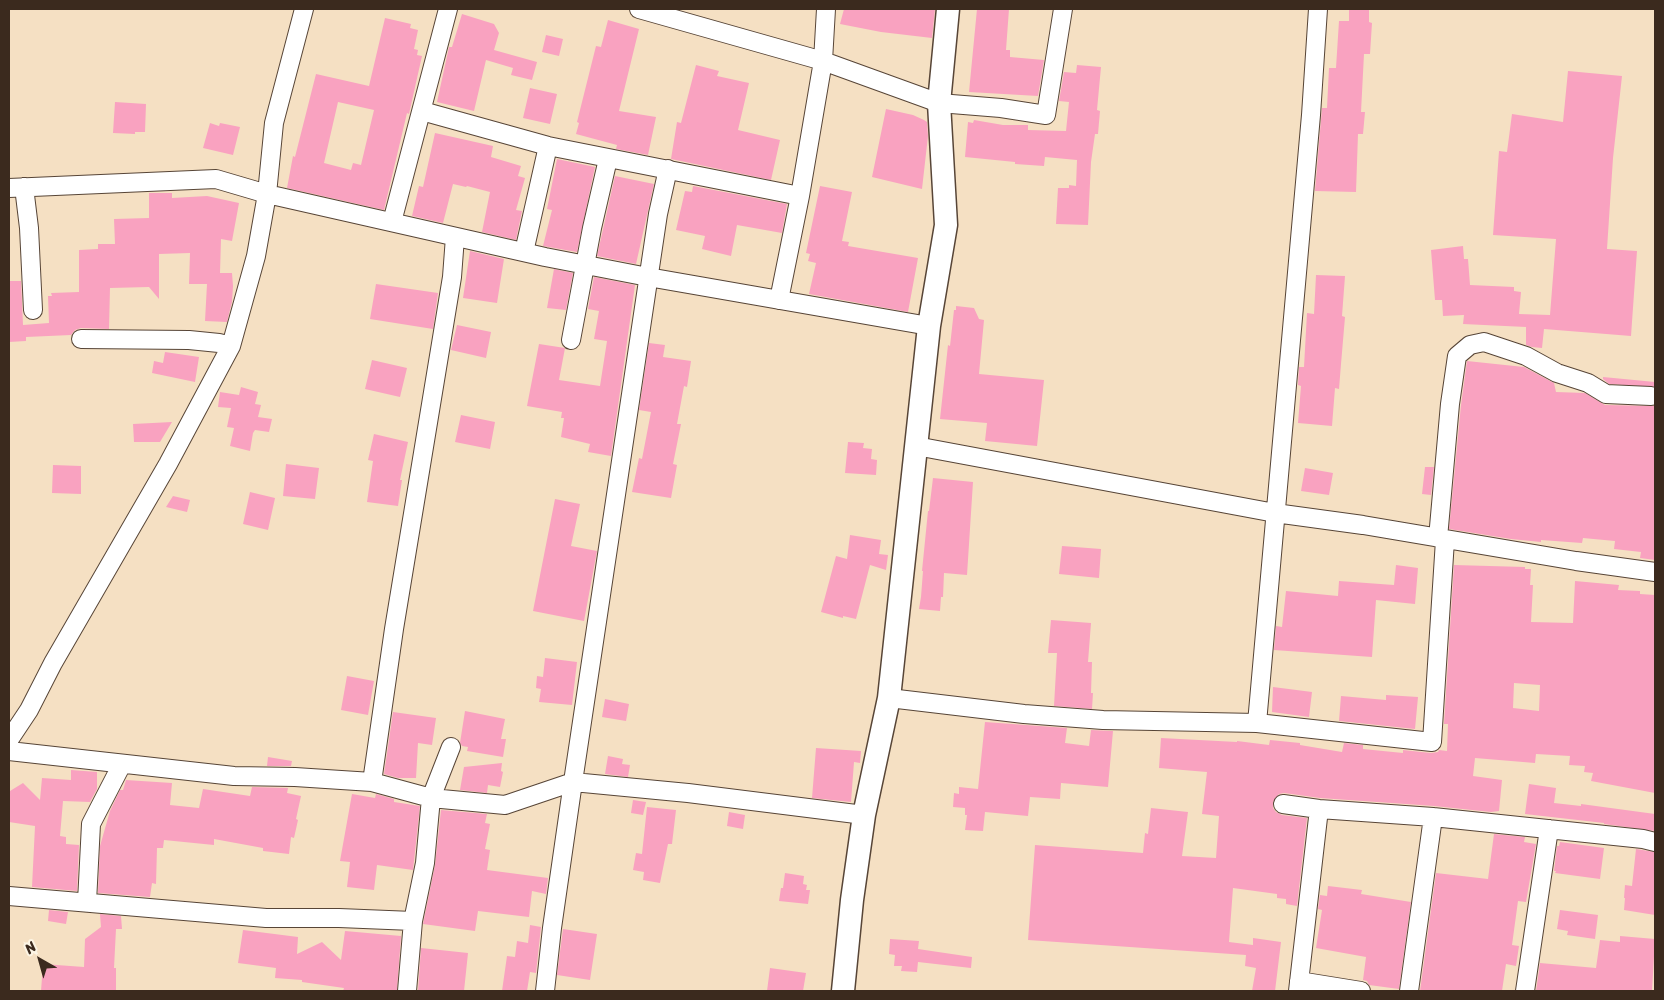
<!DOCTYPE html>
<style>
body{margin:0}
#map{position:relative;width:1664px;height:1000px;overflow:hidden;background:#f5e0c3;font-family:Sriracha,sans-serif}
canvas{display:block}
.frame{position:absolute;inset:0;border:10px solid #3b2a1e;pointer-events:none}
.north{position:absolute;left:15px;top:935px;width:50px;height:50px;-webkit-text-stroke:4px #fcf5e5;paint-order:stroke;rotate:322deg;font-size:14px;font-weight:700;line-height:20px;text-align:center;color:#3b2a1e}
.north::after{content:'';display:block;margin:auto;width:18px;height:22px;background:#3b2a1e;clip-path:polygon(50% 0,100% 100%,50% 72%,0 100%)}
</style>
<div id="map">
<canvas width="1664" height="1000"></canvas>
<div class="frame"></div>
<div class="north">N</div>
</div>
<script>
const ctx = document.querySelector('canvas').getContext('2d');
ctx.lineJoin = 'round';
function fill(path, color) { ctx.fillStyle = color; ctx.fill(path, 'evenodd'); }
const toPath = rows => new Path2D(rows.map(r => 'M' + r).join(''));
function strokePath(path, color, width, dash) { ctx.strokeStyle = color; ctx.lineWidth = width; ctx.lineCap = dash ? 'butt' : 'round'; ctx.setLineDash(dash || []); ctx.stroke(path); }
fill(toPath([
 [844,9,935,9,932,38,881,32,840,24],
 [977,9,1009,9,1006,50,1010,50,1010,57,1044,60,1038,96,969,92],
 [1349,9,1369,9,1369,22,1372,23,1370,54,1364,54,1361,112,1365,112,1363,134,1358,134,1356,192,1315,191,1322,108,1327,108,1329,68,1336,68,1339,21,1349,21],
 [462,14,494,24,499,33,494,50,537,62,532,80,511,75,513,68,486,60,474,111,437,102,449,47,452,47],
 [385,18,411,24,410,28,418,30,414,49,418,50,417,55,422,56,409,114,407,113,384,210,287,188,293,156,295,157,316,74,369,86],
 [338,102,374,110,361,165,353,163,351,170,324,163],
 [608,20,639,29,619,111,656,117,648,155,616,149,617,145,576,134,579,123,577,122,596,46,601,47],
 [546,35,563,39,559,56,542,52],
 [696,65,719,71,717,76,749,83,738,130,780,140,771,180,671,159,677,122,681,123],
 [1077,65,1101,67,1097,110,1100,111,1098,134,1095,134,1091,162,1088,225,1056,224,1058,188,1069,188,1069,185,1076,186,1077,160,1045,157,1044,166,1015,164,1015,162,965,157,968,122,973,123,974,120,1003,125,1028,125,1028,130,1066,131,1069,102,1059,101,1064,72,1076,73],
 [1568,71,1622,76,1613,158,1607,249,1637,251,1631,336,1544,329,1542,348,1532,347,1526,345,1526,327,1463,324,1464,315,1443,316,1442,300,1435,300,1431,250,1463,246,1464,259,1468,259,1470,285,1514,287,1514,291,1521,292,1519,314,1550,315,1556,239,1493,235,1499,151,1507,152,1512,114,1563,122],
 [530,88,557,94,550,124,523,118],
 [115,102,146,104,145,132,135,132,135,134,113,133],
 [886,109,913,115,924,120,927,122,928,136,922,189,872,177],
 [210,123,219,126,220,123,240,127,233,155,203,148],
 [435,133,493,146,491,157,521,166,518,176,525,178,516,210,522,211,516,240,482,232,490,192,467,186,466,187,453,184,443,223,412,216,419,186,423,187],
 [557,159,595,167,577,252,543,246,552,210,547,209],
 [615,176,654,184,636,264,597,256],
 [693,186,787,204,782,233,737,225,731,256,702,249,705,236,676,230,685,191,692,192],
 [820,186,852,192,842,241,849,242,848,246,918,258,908,312,809,294,816,263,808,261,810,254,806,253],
 [149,193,172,193,172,198,207,196,239,203,232,241,221,239,220,273,232,273,233,286,232,302,227,322,205,321,207,284,189,284,190,253,159,254,159,299,149,287,110,288,109,329,81,328,75,330,71,335,26,337,26,341,9,342,9,281,21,281,23,325,49,323,48,296,52,296,51,293,79,292,79,250,98,249,98,244,115,244,114,219,149,218],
 [470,251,504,259,497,303,463,298],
 [554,269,573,273,566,310,547,308],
 [1316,275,1345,276,1342,316,1345,317,1341,364,1339,389,1335,388,1332,426,1298,423,1301,386,1298,385,1299,367,1304,367,1307,313,1314,314],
 [594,277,635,285,611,456,588,452,590,444,561,437,564,418,561,418,562,412,527,406,539,344,565,348,559,380,600,386,607,341,594,339,599,311,588,309],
 [376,284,438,293,433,329,370,319],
 [956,306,974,308,979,319,984,320,979,374,1044,380,1037,446,985,441,987,423,940,419,948,345,950,346,954,310,956,310],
 [457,325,491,332,486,358,451,350],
 [649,343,665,345,663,357,691,361,687,387,684,386,677,424,681,424,673,464,677,465,671,498,632,492,639,458,642,459,651,412,639,410],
 [165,352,199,357,195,382,152,373,154,361,163,363],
 [372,360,407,368,400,397,365,389],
 [1467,361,1524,367,1554,383,1556,392,1585,393,1605,405,1655,406,1655,560,1640,558,1641,552,1614,549,1615,541,1583,538,1582,543,1541,540,1541,542,1511,539,1449,529,1461,405],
 [1603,377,1655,382,1655,387,1609,384,1603,379],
 [241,387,258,392,255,404,261,405,258,417,272,419,269,432,255,430,253,433,250,451,230,446,234,428,227,427,231,408,218,407,220,392,239,395],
 [461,415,495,422,490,449,455,442],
 [172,422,160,442,134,442,133,424],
 [374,434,408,442,400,480,402,480,398,506,367,502,373,461,368,460],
 [848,442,864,443,863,448,872,449,871,459,877,460,876,475,845,473],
 [286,464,319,468,315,499,283,496],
 [53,465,81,466,81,494,52,493],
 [1425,467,1434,467,1431,495,1422,494],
 [1305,468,1333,473,1329,495,1301,491],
 [933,478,973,482,967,575,944,573,943,597,941,597,940,611,919,609,921,597,923,571,922,571,928,511,929,511],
 [250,492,275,498,268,530,243,524],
 [173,496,190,500,187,512,166,507],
 [555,499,580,504,571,546,597,551,584,621,533,611],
 [850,535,881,540,879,554,888,555,886,570,870,565,856,619,843,616,843,618,821,612,836,556,847,559],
 [1062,546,1101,549,1099,578,1059,574],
 [1396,565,1418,568,1415,604,1376,600,1372,657,1274,650,1276,626,1282,627,1286,591,1338,596,1339,581,1394,585],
 [1454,565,1525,567,1525,569,1531,569,1530,585,1533,585,1531,622,1573,623,1575,581,1619,585,1618,590,1640,591,1640,594,1655,595,1655,793,1591,781,1593,773,1584,772,1585,766,1569,765,1570,756,1536,754,1535,763,1475,758,1473,776,1502,780,1499,811,1491,812,1434,806,1320,798,1284,793,1279,794,1273,802,1273,808,1276,812,1282,815,1307,818,1297,906,1286,904,1286,899,1277,898,1277,894,1233,888,1229,942,1253,945,1253,938,1281,942,1275,991,1252,991,1256,968,1245,966,1246,955,1028,940,1035,845,1143,853,1145,833,1148,834,1151,808,1188,812,1182,856,1216,858,1219,816,1202,814,1207,772,1159,768,1161,738,1237,742,1237,741,1269,745,1270,740,1300,743,1300,745,1342,752,1344,743,1363,745,1363,749,1403,753,1403,750,1431,753,1438,752,1439,750,1447,751,1448,724,1444,724],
 [1514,683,1540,685,1539,711,1513,708],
 [1051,620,1091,623,1088,662,1092,662,1091,693,1093,693,1092,709,1054,706,1057,653,1048,653],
 [545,658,577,662,572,705,539,702,541,689,536,688,537,676,543,677],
 [347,676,374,681,368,715,341,710],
 [1273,687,1312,692,1309,717,1272,712],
 [1386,695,1418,697,1415,729,1339,721,1341,696,1386,700],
 [605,699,629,704,626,721,602,717],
 [465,711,505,719,501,739,506,739,503,757,467,751,468,747,462,746,460,743],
 [393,712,436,718,432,745,418,743,416,778,398,778,384,774],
 [985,722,1067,728,1065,743,1089,746,1091,730,1113,731,1108,787,1061,783,1060,799,1030,797,1028,816,985,812,983,831,965,830,967,815,965,815,965,808,953,807,954,793,959,794,959,787,978,789],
 [816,748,861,751,860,763,854,762,851,802,812,798],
 [608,756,623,759,622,764,630,765,628,777,605,774],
 [268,757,292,761,291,766,267,766],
 [502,763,501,771,503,772,500,787,488,785,487,793,460,790,464,767],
 [71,770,97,772,97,789,90,802,63,801,60,836,66,837,66,844,79,845,77,891,32,887,35,826,9,822,10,791,23,783,40,800,42,778,71,780],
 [126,780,172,783,170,805,199,808,203,789,250,796,252,787,288,788,287,793,301,796,296,819,298,820,294,838,291,837,289,854,263,851,263,848,214,839,214,845,164,840,163,848,157,848,156,884,152,883,150,897,98,893,100,846,110,811,120,790,123,790],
 [1529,784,1556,788,1554,803,1581,806,1581,804,1655,814,1655,831,1604,824,1604,823,1525,814],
 [352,794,375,798,376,794,394,799,394,802,420,806,413,870,377,865,374,890,347,887,350,862,340,861],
 [633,800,646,802,643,815,631,813],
 [647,807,676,810,672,844,668,844,660,883,643,880,644,872,633,870,636,853,642,854],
 [441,810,487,814,485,823,490,824,485,849,490,850,487,870,548,878,546,894,532,891,529,917,478,911,475,931,423,924,435,865],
 [729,812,745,815,743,829,727,826],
 [1494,834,1525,837,1524,842,1536,844,1526,902,1518,901,1512,945,1519,946,1516,966,1506,964,1502,991,1420,991,1436,873,1488,879],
 [1560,842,1604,848,1600,879,1555,873,1556,871,1554,871,1557,846,1559,846],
 [1636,849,1655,852,1655,915,1624,910,1625,898,1624,898,1625,885,1632,886],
 [785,873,804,876,803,884,807,885,806,890,810,890,808,904,779,901,781,888,783,888],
 [1328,886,1362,890,1361,894,1411,902,1399,989,1369,985,1367,981,1363,980,1366,957,1316,948,1322,910,1318,909,1320,895,1327,896],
 [49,910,68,912,66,924,48,921],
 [1560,910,1598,915,1595,939,1567,935,1568,931,1557,929],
 [100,914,121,916,122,929,116,929,114,968,116,968,116,991,41,991,43,964,84,967,85,939,101,927],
 [530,925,541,927,536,973,530,972,527,991,502,991,507,956,515,957,517,941,528,943],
 [563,929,597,934,590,980,557,975],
 [243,930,298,937,297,954,322,942,341,960,345,931,401,936,397,991,343,991,344,988,302,982,302,980,275,978,276,968,238,963],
 [1620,936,1655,939,1652,991,1536,991,1540,963,1596,968,1600,940,1620,942],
 [890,939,919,941,918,949,972,957,971,968,918,962,917,972,901,971,902,966,894,966,895,955,889,954],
 [421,948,468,953,464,991,418,991],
 [770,968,806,973,803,991,767,991]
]), '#f9a2c0');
const minor = toPath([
 [639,9,823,61,939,103,1001,108,1046,115,1063,9],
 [422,111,548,146,800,196],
 [24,187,29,228,33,310],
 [9,188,216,179,267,194,545,257,648,277,929,326],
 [392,222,448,9],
 [524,252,548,146],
 [779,300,800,196,823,61,826,9],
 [81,339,189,340,219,343,231,346],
 [571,340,592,228,608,159],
 [916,446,1275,513,1363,525,1576,561,1655,572],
 [1438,538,1450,404,1457,356,1470,345,1484,342,1526,356,1557,373,1588,383,1606,394,1651,396],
 [889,698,1024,714,1103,720,1257,723,1432,742,1445,540],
 [1257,723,1311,115,1318,9],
 [9,740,29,710,53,663,168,464,231,346,256,256,267,194,274,123,304,9],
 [9,751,234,776,295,777,372,782,431,798,505,805,573,782,688,793,864,815],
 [372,782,394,629,452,277,455,237],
 [1283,804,1319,809,1433,817,1643,839,1655,842],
 [9,896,266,918,339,918,413,921],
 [87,902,91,824,122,764],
 [1299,981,1361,991],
 [407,991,413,921,425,863,431,798,451,747],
 [545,991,552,928,573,782,658,214,668,169],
 [1298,991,1319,809],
 [1409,991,1433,817],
 [1525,991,1549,829]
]);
const tertiary = toPath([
 [843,991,852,900,864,815,889,698,929,326,946,225,939,103,948,9]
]);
strokePath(minor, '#574537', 20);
strokePath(tertiary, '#574537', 25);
strokePath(minor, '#fff', 18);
strokePath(tertiary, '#fff', 22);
</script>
